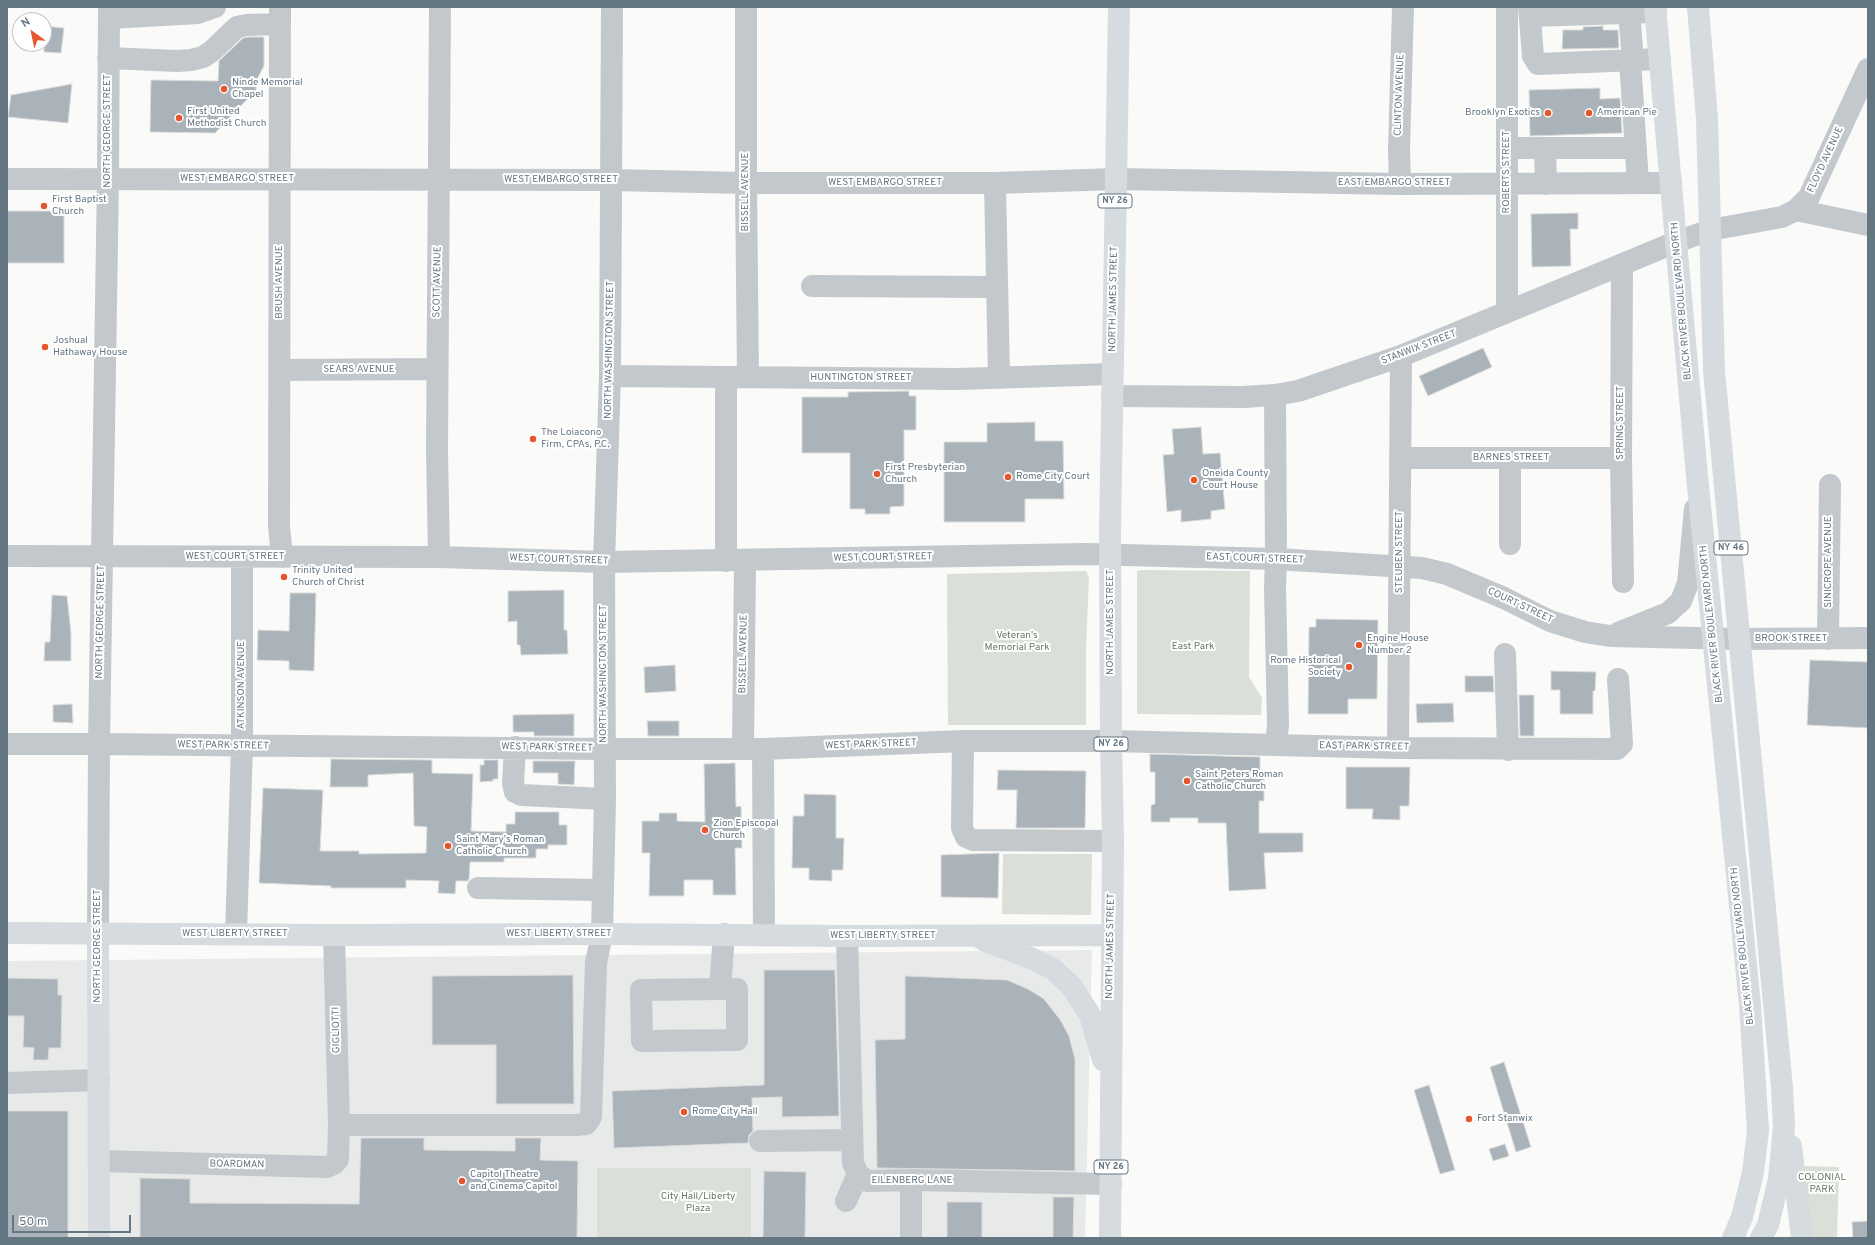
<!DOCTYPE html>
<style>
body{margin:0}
#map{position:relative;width:1875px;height:1245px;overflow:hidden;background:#fafaf8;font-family:Overpass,sans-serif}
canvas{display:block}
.frame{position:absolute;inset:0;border:8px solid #657683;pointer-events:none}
.north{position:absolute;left:12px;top:12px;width:40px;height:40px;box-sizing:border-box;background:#fff;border:1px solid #c1c8cd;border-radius:50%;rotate:327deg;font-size:11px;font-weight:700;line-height:16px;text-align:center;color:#657683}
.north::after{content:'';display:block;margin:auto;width:14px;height:18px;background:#e4572e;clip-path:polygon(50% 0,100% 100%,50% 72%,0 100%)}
.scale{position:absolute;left:12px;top:1215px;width:119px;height:18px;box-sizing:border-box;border:2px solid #657683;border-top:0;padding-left:5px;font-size:12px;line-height:14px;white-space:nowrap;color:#657683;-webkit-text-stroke:3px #fff;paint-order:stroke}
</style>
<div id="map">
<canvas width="1875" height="1245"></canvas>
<div class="frame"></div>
<div class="north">N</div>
<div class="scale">50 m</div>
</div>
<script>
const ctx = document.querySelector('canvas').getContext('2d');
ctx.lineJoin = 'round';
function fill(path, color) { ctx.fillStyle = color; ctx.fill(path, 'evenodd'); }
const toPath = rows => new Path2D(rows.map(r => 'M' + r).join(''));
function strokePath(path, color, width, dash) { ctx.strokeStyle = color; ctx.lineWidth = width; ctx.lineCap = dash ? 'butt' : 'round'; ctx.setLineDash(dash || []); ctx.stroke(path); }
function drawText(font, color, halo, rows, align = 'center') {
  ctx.font = font + ' Overpass,sans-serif'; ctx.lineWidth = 4; ctx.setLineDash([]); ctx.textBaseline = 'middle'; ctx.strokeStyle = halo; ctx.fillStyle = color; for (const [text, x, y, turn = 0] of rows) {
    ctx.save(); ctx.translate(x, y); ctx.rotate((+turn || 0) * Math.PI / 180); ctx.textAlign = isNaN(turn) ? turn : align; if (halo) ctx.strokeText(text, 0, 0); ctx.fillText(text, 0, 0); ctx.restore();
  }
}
fill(toPath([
 [1092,950,1085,1238,7,1238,7,961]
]), '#e8e9e9');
fill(toPath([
 [1142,570,1250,571,1249,677,1262,698,1261,715,1137,714,1137,571],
 [1086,571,1089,578,1086,646,1086,725,948,725,947,574],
 [1003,854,1092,854,1091,915,1002,914],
 [1804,1166,1839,1167,1837,1238,1808,1238],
 [597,1168,751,1168,751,1238,597,1238]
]), '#dadfd7');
const building = toPath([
 [44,26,64,28,61,53,44,52,44,26],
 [1603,26,1603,30,1618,30,1619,48,1562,49,1563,30,1583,30,1583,27,1603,26],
 [248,37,264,37,264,66,256,81,256,90,215,133,150,132,151,80,218,81,219,61,243,38,248,37],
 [72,84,68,123,8,117,11,95,72,84],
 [1600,88,1600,99,1620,98,1622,133,1530,136,1529,90,1600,88],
 [7,211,64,211,64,263,7,263,7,211],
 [1578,213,1578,229,1570,229,1571,266,1532,267,1531,214,1578,213],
 [1483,348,1492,367,1428,396,1419,376,1483,348],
 [909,391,909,396,916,396,916,430,904,430,904,506,890,507,890,514,865,514,865,509,850,509,850,453,802,453,802,397,848,397,848,392,909,391],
 [1035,422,1035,441,1063,441,1064,499,1025,499,1025,522,944,522,944,442,987,442,987,423,1035,422],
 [1201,427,1203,454,1220,453,1225,509,1211,511,1211,519,1181,522,1181,510,1167,512,1163,455,1174,454,1172,429,1201,427],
 [564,590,564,630,567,630,568,654,521,655,520,645,517,645,517,621,508,622,508,591,564,590],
 [290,593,316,593,314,671,289,670,289,661,257,660,258,630,289,631,290,593],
 [52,595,67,596,71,633,71,661,44,661,45,642,50,642,52,595],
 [1316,619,1378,620,1377,699,1348,699,1348,714,1308,714,1309,627,1316,627,1316,619],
 [1810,660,1868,662,1868,728,1807,725,1810,660],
 [675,665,676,691,645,693,644,667,675,665],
 [1551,671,1596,672,1595,691,1593,691,1593,714,1560,714,1560,690,1551,690,1551,671],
 [1465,676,1493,676,1494,692,1465,692,1465,676],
 [1519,695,1534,695,1534,736,1520,736,1519,695],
 [1453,703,1454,722,1417,723,1416,704,1453,703],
 [72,704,73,723,53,722,53,705,72,704],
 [574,714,574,736,534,736,534,732,513,732,513,715,574,714],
 [647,721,679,721,679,736,648,736,647,721],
 [1150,754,1260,757,1260,772,1264,772,1264,801,1259,801,1259,833,1303,833,1303,852,1264,853,1266,889,1229,891,1226,823,1198,823,1198,818,1170,818,1170,822,1151,822,1151,805,1155,804,1155,772,1150,772,1150,754],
 [331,759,432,760,432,773,473,774,471,831,506,832,506,824,515,824,515,812,559,812,559,825,567,825,567,845,548,845,548,849,536,849,536,858,504,858,504,862,470,862,469,879,468,881,456,881,455,894,438,893,439,881,406,880,406,888,331,888,331,886,259,883,263,788,323,790,320,851,359,851,359,854,426,853,427,827,414,826,413,773,368,775,368,787,330,787,331,759],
 [484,760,498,760,498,779,493,779,493,781,480,782,480,765,484,765,484,760],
 [533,761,575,761,574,785,558,784,558,773,533,773,533,761],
 [735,763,736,807,741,806,742,848,735,848,736,895,713,895,713,880,684,880,684,896,649,896,650,853,642,853,642,821,659,821,659,813,677,813,677,821,705,822,704,764,735,763],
 [1346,767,1410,767,1409,806,1400,806,1400,820,1372,819,1373,809,1346,809,1346,767],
 [998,770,1086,771,1085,828,1016,828,1017,790,997,790,998,770],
 [804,794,836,795,836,838,844,838,843,870,832,870,832,881,809,880,809,868,792,868,793,816,804,816,804,794],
 [999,853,998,898,941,897,941,855,999,853],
 [764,970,835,970,839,1116,782,1117,782,1097,752,1098,753,1131,749,1135,748,1143,614,1148,612,1091,764,1085,764,970],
 [573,975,574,1104,496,1104,496,1045,432,1045,432,976,573,975],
 [905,976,1007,980,1028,989,1044,999,1061,1021,1069,1036,1075,1059,1075,1171,877,1168,875,1040,905,1039,905,976],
 [7,978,58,979,58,995,62,995,61,1048,49,1048,48,1060,33,1060,34,1048,23,1047,24,1016,7,1016,7,978],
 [1504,1062,1531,1147,1516,1152,1490,1067,1504,1062],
 [1429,1085,1455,1170,1440,1174,1414,1090,1429,1085],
 [7,1111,68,1111,68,1238,7,1238,7,1111],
 [361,1138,424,1138,424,1150,515,1151,515,1138,541,1138,540,1160,578,1161,577,1238,140,1238,140,1178,190,1179,190,1203,359,1204,361,1138],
 [1505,1144,1509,1156,1493,1161,1489,1149,1505,1144],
 [764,1171,806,1172,805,1238,763,1238,764,1171],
 [1053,1197,1074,1197,1073,1238,1053,1238,1053,1197],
 [947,1202,982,1202,982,1238,947,1238,947,1202],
 [1868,1221,1868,1238,1853,1238,1852,1222,1868,1221]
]);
fill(building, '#aab3b9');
strokePath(building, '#dcdcda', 1);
strokePath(toPath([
 [280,7,279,526,282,557],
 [746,7,746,183,748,377],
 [1529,7,1533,56,1538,64,1660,59],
 [1629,12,1633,60],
 [1530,16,1656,12],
 [109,18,198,13,215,7],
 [108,58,177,61,191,60,203,57,212,51,237,27,246,25,280,24],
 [1630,60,1638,183],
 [1507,148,1635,148],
 [1545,148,1546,184],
 [7,179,611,180,746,183,995,183,1116,179,1400,184,1671,183],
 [995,183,999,378],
 [1400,184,1399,149,1403,7],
 [1796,210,1868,225],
 [1622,265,1621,458,1623,582],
 [812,286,996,287],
 [1507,312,1507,7],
 [280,370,437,369],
 [610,376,958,379,1112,374],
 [1275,395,1276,559,1275,587,1278,725,1276,745],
 [1112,396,1243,397,1275,395,1298,391,1401,356,1676,242,1710,230,1782,217,1796,210,1809,197,1868,69],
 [1401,458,1621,458],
 [1510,458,1510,544],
 [7,556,439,557,604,562,1087,554,1276,559,1422,568,1447,574,1504,598,1550,621,1585,632,1610,636,1739,639,1868,638],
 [439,557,437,450,440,7],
 [726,561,726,377],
 [1618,633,1668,613,1681,601,1688,583,1695,509],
 [1828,639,1830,485],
 [1505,654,1508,750],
 [963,741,962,828,966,837,973,840,1113,841],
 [7,744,99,744,604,749,763,749,963,741,1111,741,1398,748,1617,749,1622,744,1618,679],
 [515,747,513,783,515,792,521,795,605,799],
 [743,748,745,561],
 [1398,748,1401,356],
 [763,749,764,935],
 [478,888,602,890],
 [98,934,99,744,108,178,109,7],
 [236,934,242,746,242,557],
 [847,936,853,1163,858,1174,867,1181,911,1180,1111,1184],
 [720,989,641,990,642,1041,737,1040,737,989,720,989,724,934],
 [7,1083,99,1080],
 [339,1125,576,1125,586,1124,591,1117,596,963,602,934,605,799,604,562,610,376,612,7],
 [760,1141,852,1140],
 [99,1161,327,1167,334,1164,338,1159,339,1125,334,935],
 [911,1180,911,1238],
 [846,1201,858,1174]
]), '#c3c8cc', 22);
strokePath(toPath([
 [1655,7,1697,476,1750,1005,1758,1131,1753,1172,1742,1217,1733,1238],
 [1698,7,1707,119,1714,371,1782,1088,1784,1126,1779,1179,1768,1225,1761,1238],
 [7,933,334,935,602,934,847,936,1111,935],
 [98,934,99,1238],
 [983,940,1033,959,1053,969,1072,987,1090,1015,1103,1060],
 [1791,1146,1802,1238],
 [1110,1238,1113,841,1111,741,1110,532,1119,7]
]), '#d6dbdf', 22);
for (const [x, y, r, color] of [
 [224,89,4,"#e4572e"],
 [1548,113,4,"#e4572e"],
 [1589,113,4,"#e4572e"],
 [179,118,4,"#e4572e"],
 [44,206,4,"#e4572e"],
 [45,347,4,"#e4572e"],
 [533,439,4,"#e4572e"],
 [877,474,4,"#e4572e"],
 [1008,477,4,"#e4572e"],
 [1194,480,4,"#e4572e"],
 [284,577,4,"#e4572e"],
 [1359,645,4,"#e4572e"],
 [1349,667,4,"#e4572e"],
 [1187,781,4,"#e4572e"],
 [705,830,4,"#e4572e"],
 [448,846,4,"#e4572e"],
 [684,1112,4,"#e4572e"],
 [1469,1119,4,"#e4572e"],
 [462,1181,4,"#e4572e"]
]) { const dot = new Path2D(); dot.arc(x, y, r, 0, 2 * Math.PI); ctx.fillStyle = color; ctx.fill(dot); strokePath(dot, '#fff', 1.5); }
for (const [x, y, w] of [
 [1115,201,34],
 [1731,548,34],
 [1111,744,34],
 [1111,1167,34]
]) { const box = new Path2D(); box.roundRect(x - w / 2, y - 7, w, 14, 3); ctx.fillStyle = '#fff'; ctx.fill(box); strokePath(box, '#657683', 1); }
drawText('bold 9px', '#657683', null, [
 ["NY 26",1115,201],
 ["NY 46",1731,548],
 ["NY 26",1111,744],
 ["NY 26",1111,1167]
]);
drawText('10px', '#657683', '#fff', [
 ["Ninde Memorial",232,83],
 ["Chapel",232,95],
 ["First United",187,112],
 ["Methodist Church",187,124],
 ["Brooklyn Exotics",1540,113,"right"],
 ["American Pie",1597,113],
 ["First Baptist",52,200],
 ["Church",52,212],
 ["Joshual",53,341],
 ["Hathaway House",53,353],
 ["The Loiacono",541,433],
 ["Firm, CPAs, P.C.",541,445],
 ["First Presbyterian",885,468],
 ["Church",885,480],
 ["Oneida County",1202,474],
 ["Court House",1202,486],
 ["Rome City Court",1016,477],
 ["Trinity United",292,571],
 ["Church of Christ",292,583],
 ["Engine House",1367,639],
 ["Number 2",1367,651],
 ["Rome Historical",1341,661,"right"],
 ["Society",1341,673,"right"],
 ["Saint Peters Roman",1195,775],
 ["Catholic Church",1195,787],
 ["Zion Episcopal",713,824],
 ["Church",713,836],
 ["Saint Mary's Roman",456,840],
 ["Catholic Church",456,852],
 ["Rome City Hall",692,1112],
 ["Fort Stanwix",1477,1119],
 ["Capitol Theatre",470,1175],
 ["and Cinema Capitol",470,1187]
], 'left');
drawText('10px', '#657683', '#fff', [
 ["CLINTON AVENUE",1400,95,-88],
 ["NORTH GEORGE STREET",108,131,-90],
 ["FLOYD AVENUE",1826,160,-65],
 ["ROBERTS STREET",1507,172,-90],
 ["WEST EMBARGO STREET",237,179],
 ["WEST EMBARGO STREET",561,180],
 ["WEST EMBARGO STREET",885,183],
 ["EAST EMBARGO STREET",1394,183],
 ["BISSELL AVENUE",746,192,-90],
 ["BRUSH AVENUE",280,282,-90],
 ["SCOTT AVENUE",438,282,-89],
 ["NORTH JAMES STREET",1114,299,-89],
 ["BLACK RIVER BOULEVARD NORTH",1682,301,-95],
 ["STANWIX STREET",1419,348,-21],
 ["NORTH WASHINGTON STREET",610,350,-89],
 ["SEARS AVENUE",359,370],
 ["HUNTINGTON STREET",861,378],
 ["SPRING STREET",1621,423,-90],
 ["BARNES STREET",1511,458],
 ["STEUBEN STREET",1400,552,-90],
 ["WEST COURT STREET",235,557],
 ["WEST COURT STREET",883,558,-1],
 ["EAST COURT STREET",1255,559,2],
 ["WEST COURT STREET",559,560,2],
 ["SINICROPE AVENUE",1829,562,-90],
 ["COURT STREET",1520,606,25],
 ["NORTH GEORGE STREET",101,622,-89],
 ["NORTH JAMES STREET",1111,622,-90],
 ["BLACK RIVER BOULEVARD NORTH",1712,624,-96],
 ["BROOK STREET",1791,639],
 ["BISSELL AVENUE",744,654,-89],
 ["NORTH WASHINGTON STREET",604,674,-90],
 ["ATKINSON AVENUE",242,685,-90],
 ["WEST PARK STREET",871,745,-2],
 ["WEST PARK STREET",223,746,1],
 ["EAST PARK STREET",1364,747,1],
 ["WEST PARK STREET",547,748,1],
 ["WEST LIBERTY STREET",235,934],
 ["WEST LIBERTY STREET",559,934],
 ["WEST LIBERTY STREET",883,936],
 ["NORTH GEORGE STREET",98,946,-90],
 ["NORTH JAMES STREET",1111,946,-89],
 ["BLACK RIVER BOULEVARD NORTH",1743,946,-96],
 ["GIGLIOTTI",337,1030,-91],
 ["BOARDMAN",237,1165,1],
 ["EILENBERG LANE",912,1181]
]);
drawText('10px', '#687a64', '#fff', [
 ["Veteran's",1017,636],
 ["Memorial Park",1017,648],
 ["East Park",1193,647],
 ["COLONIAL",1822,1178],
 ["PARK",1822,1190],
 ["City Hall/Liberty",698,1197],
 ["Plaza",698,1209]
]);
</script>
